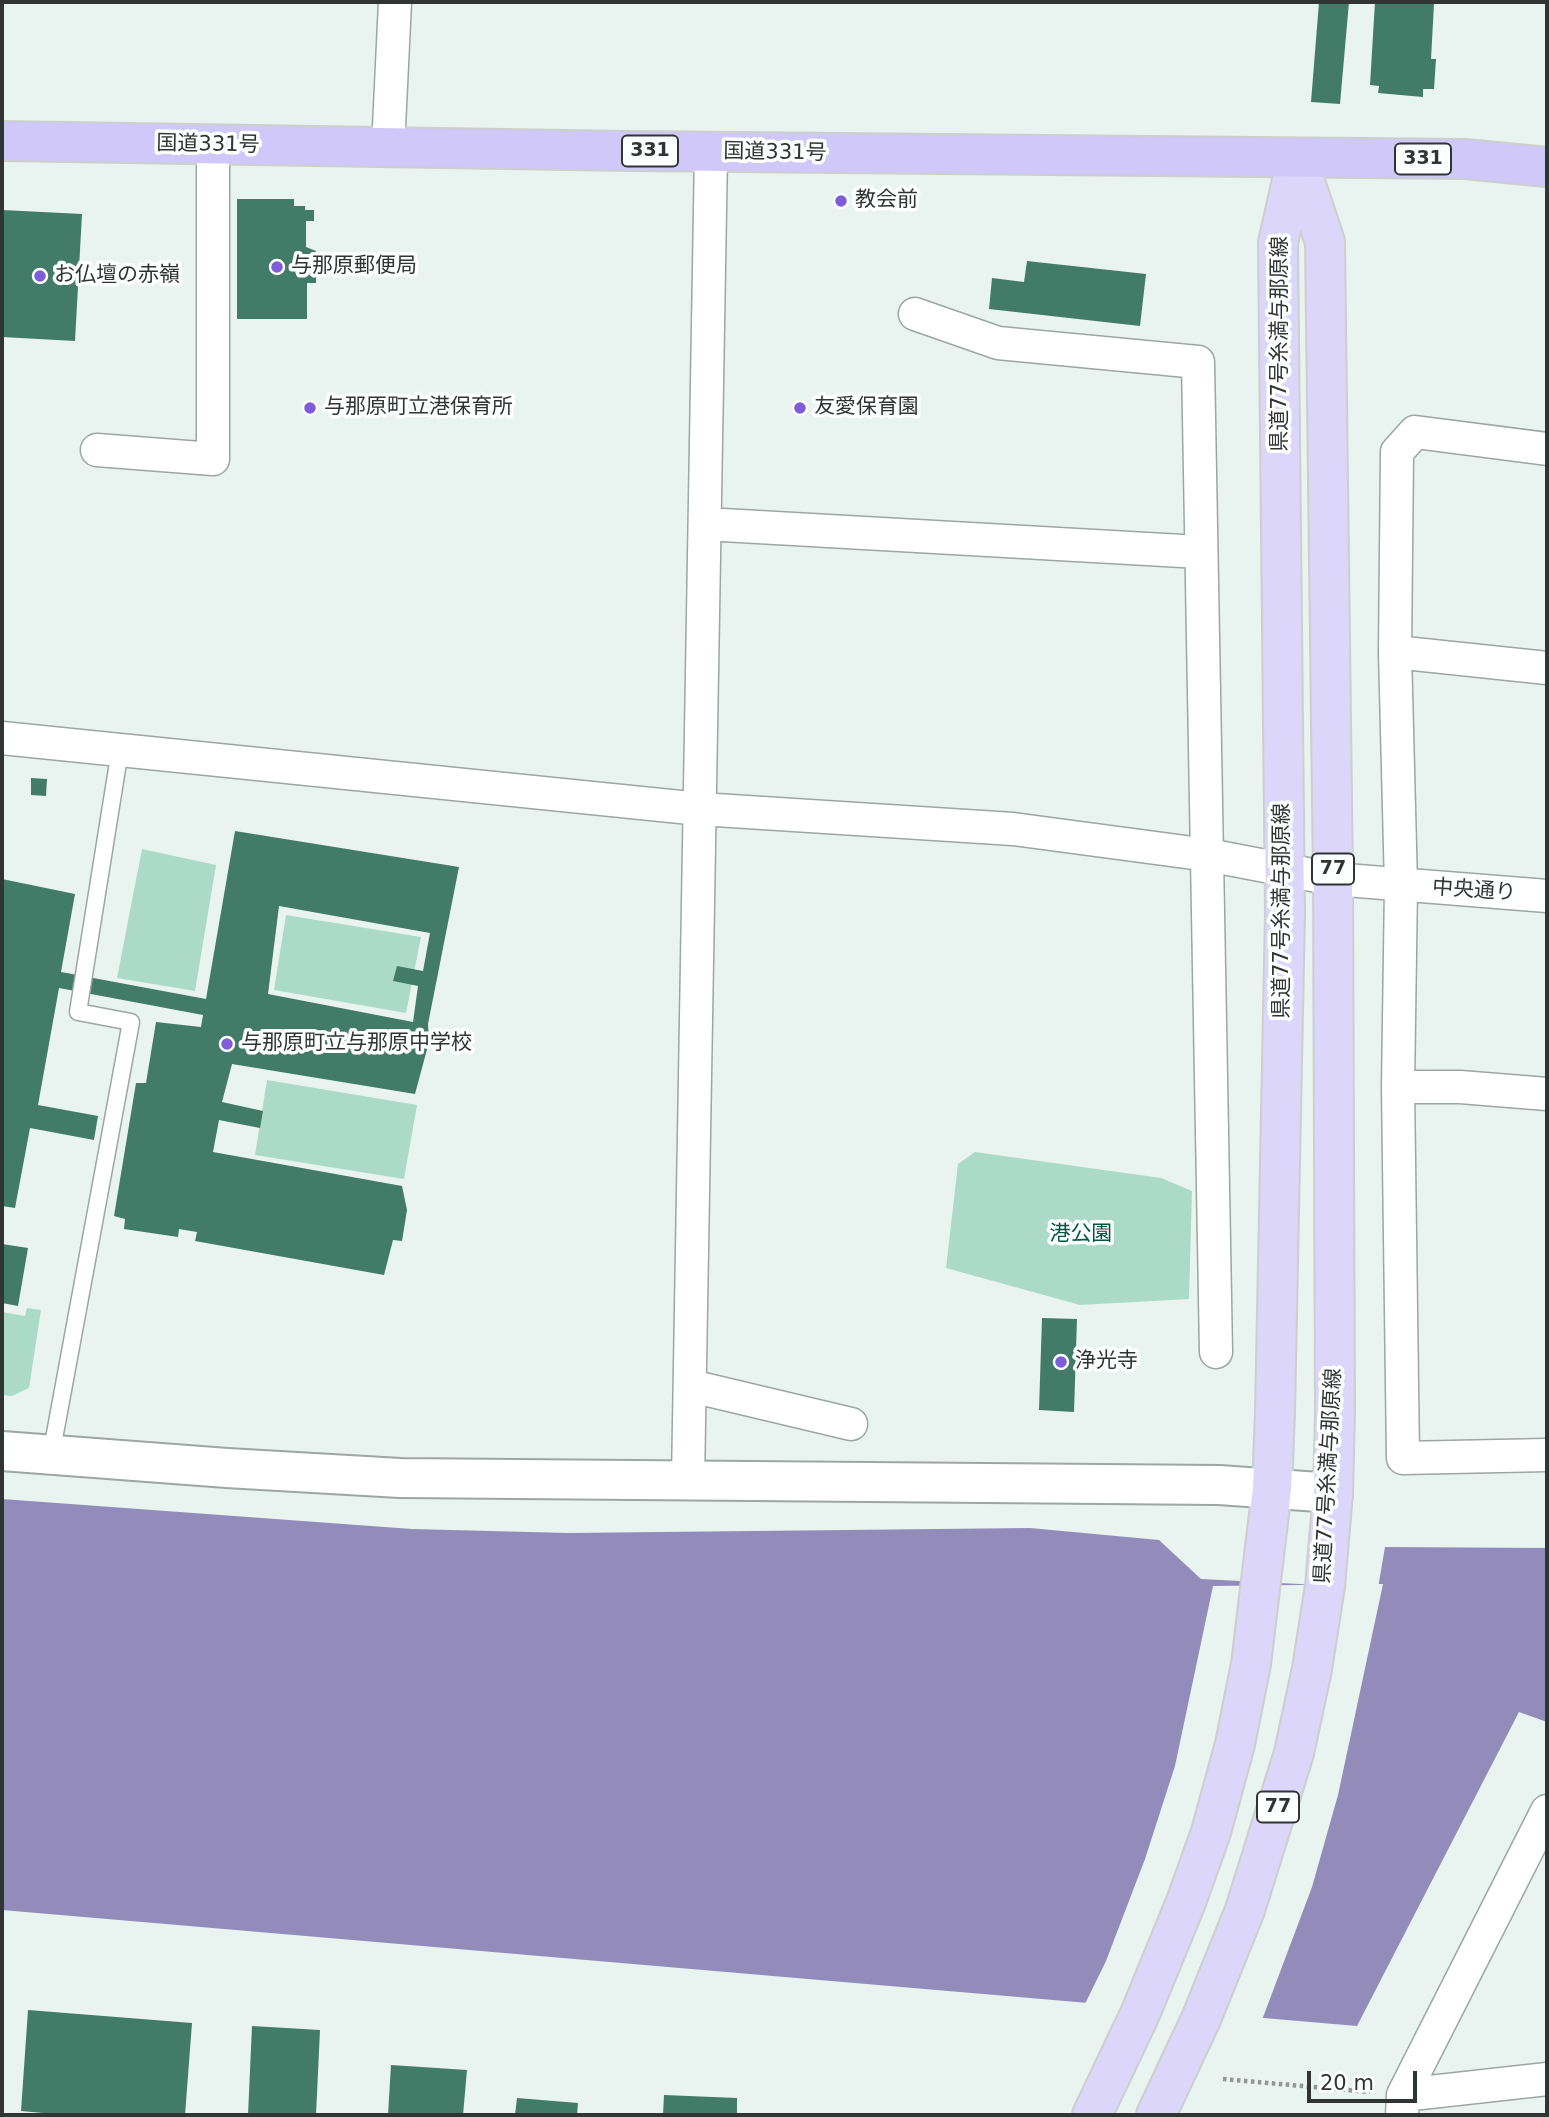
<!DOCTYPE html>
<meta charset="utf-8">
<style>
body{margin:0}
#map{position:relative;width:1549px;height:2117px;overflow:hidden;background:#e9f4f0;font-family:"DejaVu Sans",sans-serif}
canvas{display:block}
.frame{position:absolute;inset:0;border:4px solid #303433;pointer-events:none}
.scale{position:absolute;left:1307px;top:2071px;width:110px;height:32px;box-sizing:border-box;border:4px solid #303433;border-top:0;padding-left:9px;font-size:21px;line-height:24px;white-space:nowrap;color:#303433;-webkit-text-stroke:5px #fdfffe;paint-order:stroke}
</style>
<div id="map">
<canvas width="1549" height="2117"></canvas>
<div class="frame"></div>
<div class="scale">20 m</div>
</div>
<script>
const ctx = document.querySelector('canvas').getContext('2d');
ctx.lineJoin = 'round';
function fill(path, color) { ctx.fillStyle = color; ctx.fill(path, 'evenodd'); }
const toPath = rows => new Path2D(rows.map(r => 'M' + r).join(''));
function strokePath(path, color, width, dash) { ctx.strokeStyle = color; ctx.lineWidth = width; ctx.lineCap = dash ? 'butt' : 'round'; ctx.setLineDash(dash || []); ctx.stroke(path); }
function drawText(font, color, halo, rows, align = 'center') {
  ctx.font = font + ' "DejaVu Sans","Noto Sans JP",sans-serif'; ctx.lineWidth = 7; ctx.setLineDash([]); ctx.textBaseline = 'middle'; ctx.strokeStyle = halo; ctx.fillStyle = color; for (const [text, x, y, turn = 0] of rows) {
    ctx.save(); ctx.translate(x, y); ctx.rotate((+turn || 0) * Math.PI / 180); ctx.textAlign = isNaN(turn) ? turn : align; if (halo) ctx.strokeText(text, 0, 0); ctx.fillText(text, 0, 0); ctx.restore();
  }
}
fill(toPath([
 [142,849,216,865,195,991,117,978],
 [286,915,421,937,406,1013,274,990],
 [267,1080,417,1105,404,1179,255,1155],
 [975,1152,1161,1178,1192,1191,1189,1299,1080,1305,946,1268,958,1164],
 [27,1308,41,1310,29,1388,12,1396,2,1395,2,1312,25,1316]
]), '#acdac9');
fill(toPath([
 [2,1499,412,1529,568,1533,1030,1528,1159,1540,1201,1579,1378,1588,1385,1547,1547,1548,1547,1722,1519,1712,1357,2026,2,1910]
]), '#938cba');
fill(toPath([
 [1383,1584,1338,1795,1312,1887,1262,2020,1084,2006,1106,1961,1145,1859,1175,1766,1213,1586]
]), '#e9f4f0');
fill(toPath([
 [1319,2,1349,2,1340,104,1311,102],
 [1375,2,1434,4,1431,59,1436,59,1434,89,1423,89,1423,97,1378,93,1379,86,1370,85],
 [237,199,294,199,294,206,305,206,305,210,314,210,314,221,306,221,306,247,316,251,316,283,307,283,307,319,237,319],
 [2,210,82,214,75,341,2,337],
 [1027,261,1146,274,1140,326,989,309,992,278,1024,282],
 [31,778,47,779,46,796,31,795],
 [235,831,459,867,428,1024,429,1042,415,1094,232,1064,222,1102,263,1111,260,1128,219,1120,213,1152,402,1186,407,1210,402,1241,393,1240,384,1275,195,1241,197,1232,179,1229,178,1237,124,1229,125,1219,114,1216,136,1083,146,1083,156,1022,201,1027,203,1015,59,988,38,1105,98,1116,94,1140,30,1128,15,1208,2,1206,2,879,75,894,61,972,206,999],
 [279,906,430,933,423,971,397,966,393,981,418,986,413,1022,268,994],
 [2,1244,28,1248,18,1306,2,1303],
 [1042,1318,1077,1319,1074,1412,1039,1410],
 [28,2010,192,2023,185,2115,43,2115,43,2113,21,2111],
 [252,2026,320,2030,316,2115,248,2115],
 [391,2065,467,2070,463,2115,388,2115],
 [664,2095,737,2098,737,2115,663,2115],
 [517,2098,578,2103,577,2115,515,2115]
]), '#427b68');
const service = toPath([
 [51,1455,131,1022,78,1012,120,750]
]);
const minor = toPath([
 [388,148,395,2],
 [915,314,998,343,1198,362,1216,1352],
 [1547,449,1415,432,1397,452,1395,652,1401,886,1398,1087,1403,1458,1547,1455],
 [97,450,213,459,213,145],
 [705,524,1200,552],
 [1395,652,1547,668],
 [2,738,700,809,1013,829,1208,855,1333,879,1547,896],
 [1398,1087,1460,1087,1547,1094],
 [691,1386,851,1424],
 [688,1481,711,152],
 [1403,2095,1547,2079],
 [1402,2115,1403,2095,1547,1811]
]);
const tertiary = toPath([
 [2,1451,227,1468,400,1478,1219,1485,1333,1493]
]);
const primary = toPath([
 [1092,2115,1140,2014,1186,1902,1211,1832,1235,1744,1251,1664,1272,1489,1275,1412,1285,913,1278,243,1297,158],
 [1156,2115,1201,2019,1245,1910,1294,1753,1312,1669,1325,1586,1333,1493,1335,1413,1333,879,1325,242,1297,158]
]);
const trunk = toPath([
 [2,141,630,151,1465,159,1547,167]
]);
strokePath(service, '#9ca6a2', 19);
strokePath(minor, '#9ca6a2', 35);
strokePath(tertiary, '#9ca6a2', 42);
strokePath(primary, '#cdcece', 42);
strokePath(trunk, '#cdcece', 42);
strokePath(toPath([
 [1223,2079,1370,2092]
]), '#909795', 4.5, [3.5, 3.5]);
strokePath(service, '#fff', 16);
strokePath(minor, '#fff', 32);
strokePath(tertiary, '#fff', 38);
strokePath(primary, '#dbd6fa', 38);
strokePath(trunk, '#cfc8f8', 38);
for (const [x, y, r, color] of [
 [841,201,7,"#7d5dd8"],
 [277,267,7,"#7d5dd8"],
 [40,276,7,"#7d5dd8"],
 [310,408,7,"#7d5dd8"],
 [800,408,7,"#7d5dd8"],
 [227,1044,7,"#7d5dd8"],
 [1061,1362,7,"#7d5dd8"]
]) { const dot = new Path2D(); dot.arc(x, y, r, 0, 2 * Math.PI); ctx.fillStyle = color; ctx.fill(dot); strokePath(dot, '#fdfffe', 2.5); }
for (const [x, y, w] of [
 [650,151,56],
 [1423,159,56],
 [1333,869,42],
 [1278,1807,42]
]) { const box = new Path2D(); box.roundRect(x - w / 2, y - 15.5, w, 31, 5); ctx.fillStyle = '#fdfffe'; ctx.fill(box); strokePath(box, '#303433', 2); }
drawText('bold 19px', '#303433', null, [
 ["331",650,151],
 ["331",1423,159],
 ["77",1333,869],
 ["77",1278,1807]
]);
drawText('21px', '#303433', '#fdfffe', [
 ["国道331号",208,145,1],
 ["国道331号",775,153,1],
 ["県道77号糸満与那原線",1281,344,-90],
 ["中央通り",1474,891,4],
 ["県道77号糸満与那原線",1283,911,-90],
 ["県道77号糸満与那原線",1329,1476,-87]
]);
drawText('21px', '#303433', '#fdfffe', [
 ["教会前",855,201],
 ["与那原郵便局",291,267],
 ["お仏壇の赤嶺",54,276],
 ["与那原町立港保育所",324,408],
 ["友愛保育園",814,408],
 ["与那原町立与那原中学校",241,1044],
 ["浄光寺",1075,1362]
], 'left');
drawText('21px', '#035642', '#fdfffe', [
 ["港公園",1081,1235]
]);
</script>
